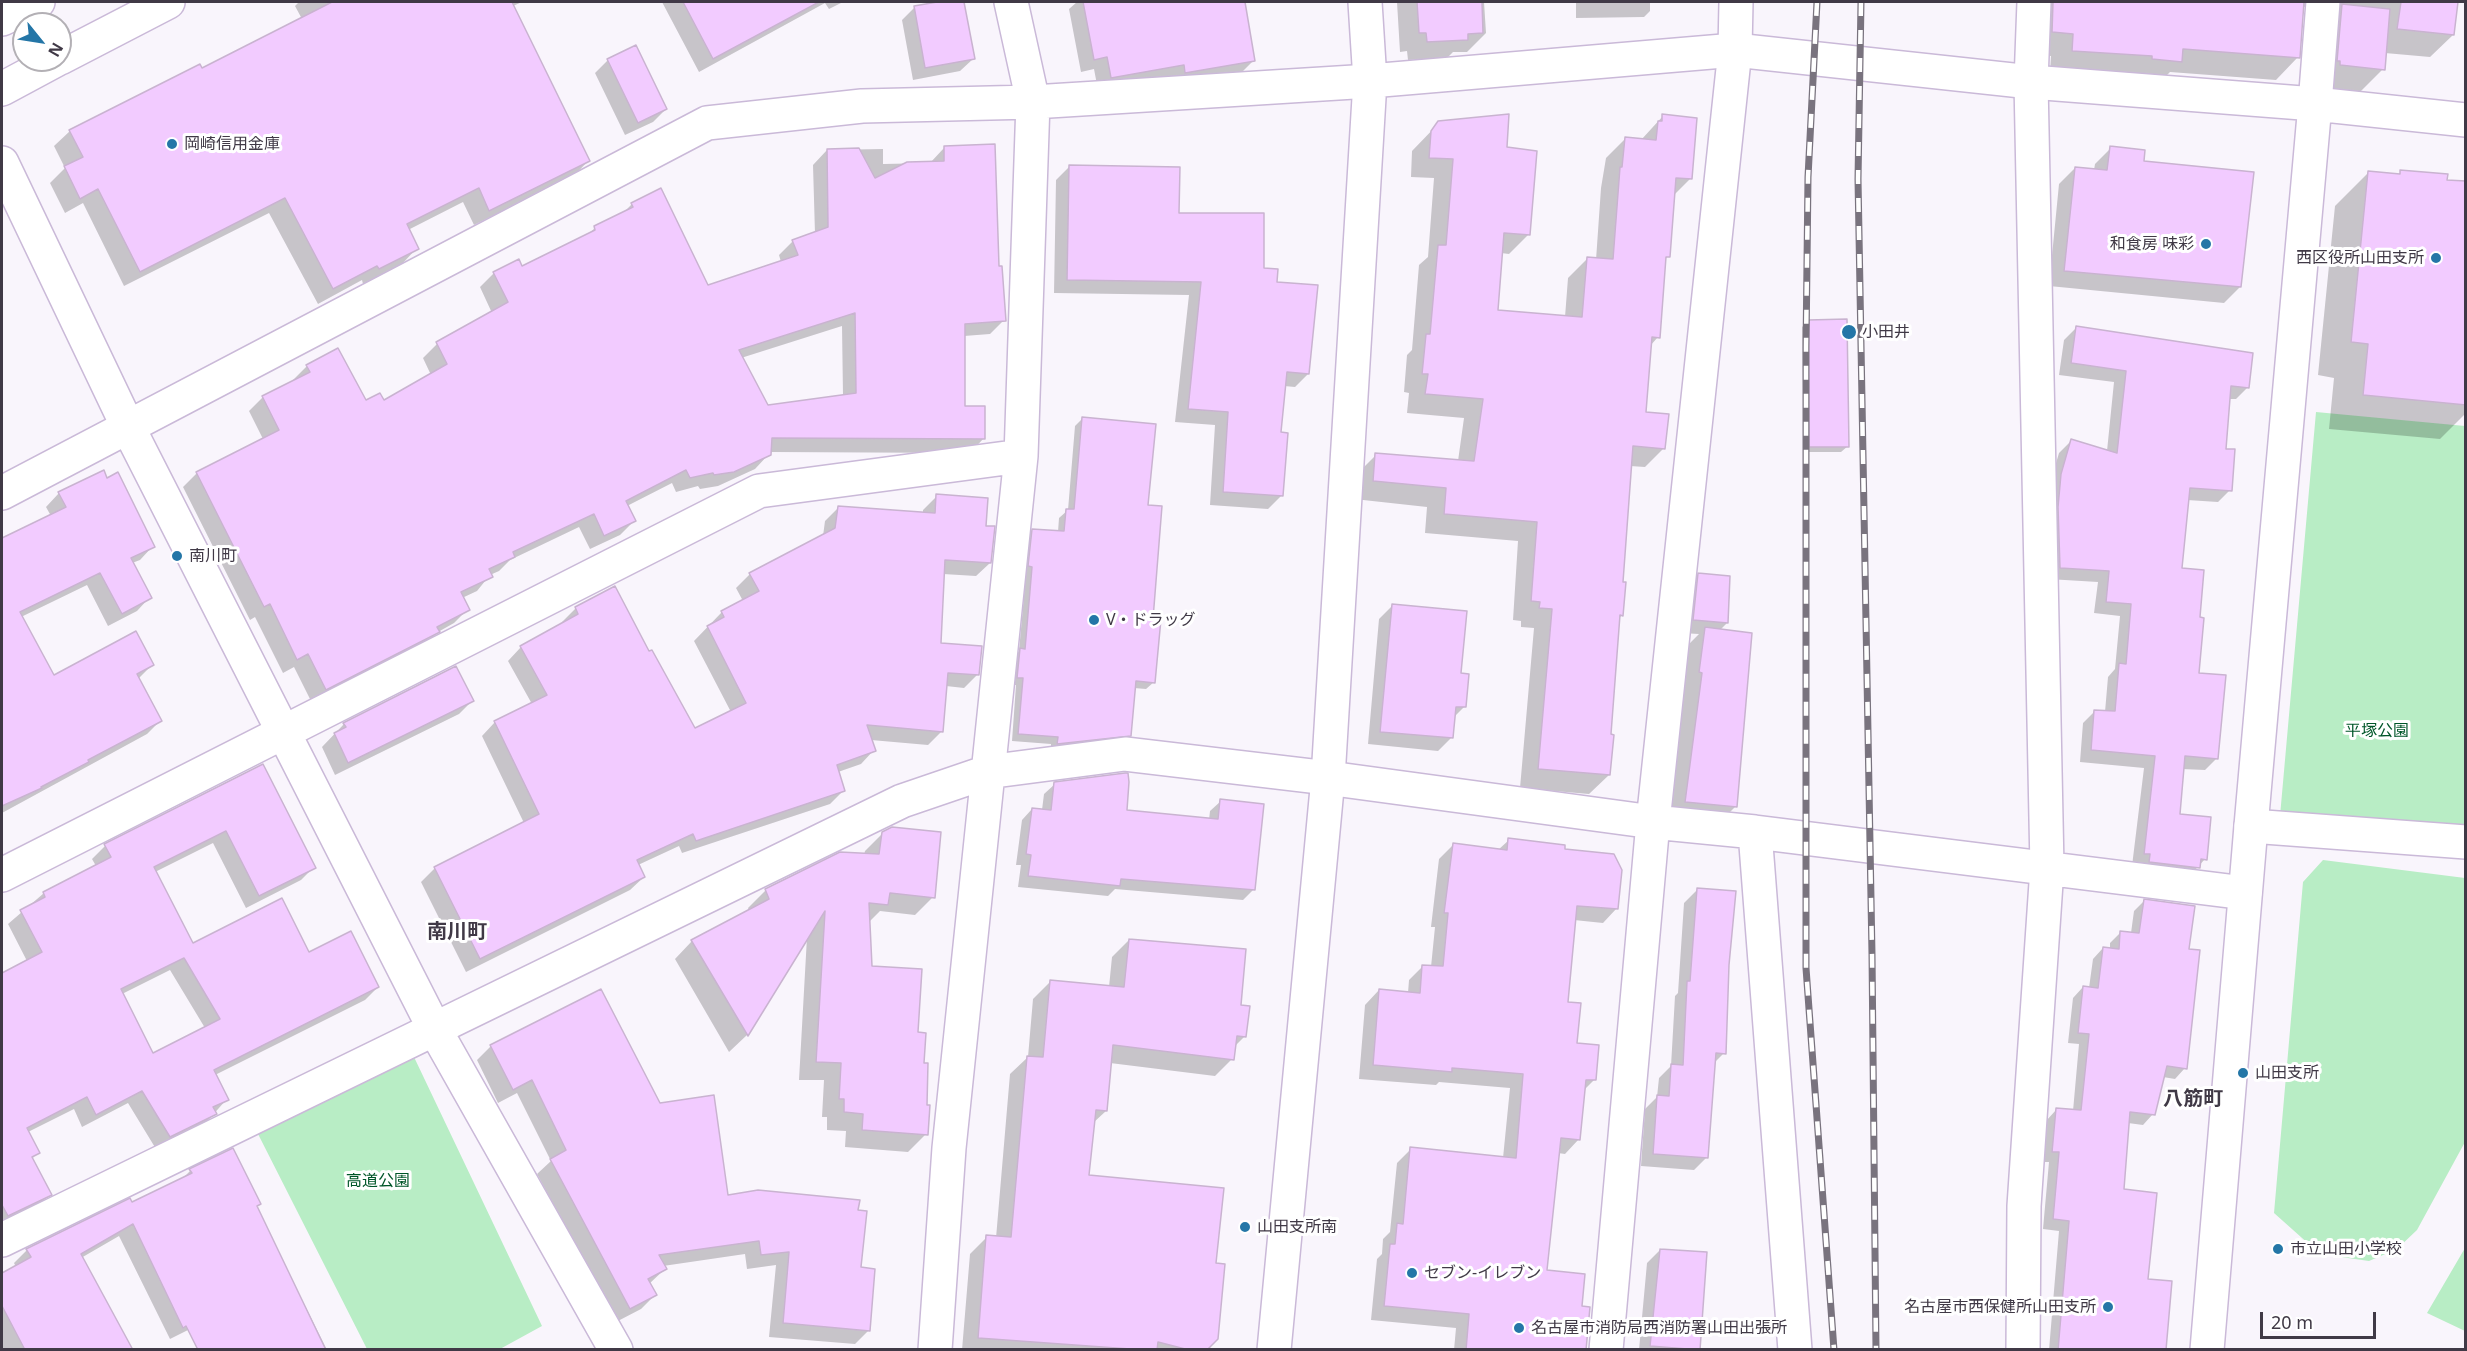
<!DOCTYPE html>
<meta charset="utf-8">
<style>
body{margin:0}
#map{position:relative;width:2467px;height:1351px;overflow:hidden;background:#f9f5fc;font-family:"Noto Sans",sans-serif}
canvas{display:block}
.frame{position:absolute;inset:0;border:3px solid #403946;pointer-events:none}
.north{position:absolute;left:12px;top:12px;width:60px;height:60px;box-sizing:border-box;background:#fff;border:2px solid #b3b0b5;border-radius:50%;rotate:120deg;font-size:16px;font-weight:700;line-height:24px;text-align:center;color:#403946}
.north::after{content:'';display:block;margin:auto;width:21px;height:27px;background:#2476a7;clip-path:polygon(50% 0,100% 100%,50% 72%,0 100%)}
.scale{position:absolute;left:2260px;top:1312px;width:116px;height:27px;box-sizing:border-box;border:3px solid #403946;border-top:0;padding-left:8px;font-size:18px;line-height:21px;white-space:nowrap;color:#403946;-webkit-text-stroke:4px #fff;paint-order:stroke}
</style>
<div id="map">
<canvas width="2467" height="1351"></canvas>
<div class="frame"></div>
<div class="north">N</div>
<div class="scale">20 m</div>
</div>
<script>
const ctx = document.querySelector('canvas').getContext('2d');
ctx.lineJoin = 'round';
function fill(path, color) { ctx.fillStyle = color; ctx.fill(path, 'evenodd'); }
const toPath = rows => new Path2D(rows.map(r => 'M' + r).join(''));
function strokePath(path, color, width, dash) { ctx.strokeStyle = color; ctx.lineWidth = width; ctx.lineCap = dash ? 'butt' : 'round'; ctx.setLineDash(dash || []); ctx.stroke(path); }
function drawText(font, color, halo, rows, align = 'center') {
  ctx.font = font + ' "Noto Sans","Noto Sans JP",sans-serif'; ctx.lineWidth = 6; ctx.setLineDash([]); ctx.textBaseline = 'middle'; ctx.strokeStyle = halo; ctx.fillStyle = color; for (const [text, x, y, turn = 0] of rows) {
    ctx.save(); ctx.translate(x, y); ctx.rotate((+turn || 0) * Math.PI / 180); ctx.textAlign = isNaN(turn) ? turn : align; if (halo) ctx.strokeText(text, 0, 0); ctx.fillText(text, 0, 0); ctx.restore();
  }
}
fill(toPath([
 [2316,412,2465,426,2465,833,2280,816],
 [2323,860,2465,878,2465,1142,2417,1230,2397,1249,2369,1261,2334,1256,2311,1246,2274,1213,2303,882],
 [414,1057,542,1326,500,1349,367,1349,258,1134],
 [2465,1248,2465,1331,2427,1313]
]), '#b8edc5');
fill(toPath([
 [299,2,522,2,513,6,588,161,573,177,474,225,463,202,408,230,417,248,402,264,363,284,362,280,318,304,269,213,124,286,83,203,65,213,50,183,65,168,54,146,70,131,201,70,302,19,295,6],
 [662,2,843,2,829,9,825,3,699,72],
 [945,2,962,2,973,59,960,71,913,80,902,20,915,7],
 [1077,2,1243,2,1253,61,1240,74,1098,90,1094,69,1081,72,1069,9],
 [1397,2,1484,2,1486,33,1467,52,1453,52,1447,58,1408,60,1407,51,1400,52],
 [1576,2,1650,2,1650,11,1644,17,1576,18],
 [2032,2,2457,2,2453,35,2430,57,2385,53,2383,69,2360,92,2318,87,2310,9,2302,6,2298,57,2276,80,2170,72,2158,84,2050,73,2051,56,2030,55],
 [635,47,666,109,653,122,625,135,595,73,608,60],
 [1663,116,1691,178,1673,196,1668,256,1664,261,1658,337,1650,346,1644,413,1664,448,1645,467,1630,466,1622,584,1622,615,1619,618,1609,736,1609,775,1589,794,1520,788,1534,628,1521,627,1521,621,1513,620,1518,541,1425,533,1427,507,1354,499,1357,474,1376,455,1458,461,1464,418,1407,413,1409,393,1404,392,1407,355,1412,350,1419,265,1428,257,1434,178,1411,177,1412,151,1439,123,1505,149,1528,235,1509,254,1501,253,1496,312,1565,317,1568,278,1587,259,1596,260,1601,188,1606,158,1625,139,1641,140],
 [944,148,997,268,1004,320,990,334,964,336,964,407,984,438,970,453,770,452,769,454,755,469,718,486,700,489,698,486,676,492,672,483,627,506,634,521,620,535,590,549,579,527,510,560,499,571,490,575,477,591,462,598,468,609,454,623,438,632,424,646,312,703,294,667,283,673,255,617,250,620,183,487,197,473,263,439,249,411,263,397,294,382,293,380,307,366,365,402,383,402,431,375,423,358,437,344,492,313,480,287,494,273,522,268,586,236,595,228,622,214,632,204,708,287,781,262,779,255,793,241,815,234,813,165,827,150,883,149,883,164,930,163],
 [842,326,843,396,767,407,741,358],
 [2111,148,2142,162,2240,287,2224,303,2049,286,2059,184,2075,168,2094,170,2095,164],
 [1070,166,1178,214,1262,269,1276,284,1308,374,1295,387,1284,386,1279,434,1282,495,1268,509,1210,505,1215,425,1175,422,1189,295,1054,293,1056,180],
 [2369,172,2398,175,2401,172,2466,183,2466,413,2440,439,2329,429,2334,378,2318,375,2335,206],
 [1808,321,1848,446,1841,452,1804,452,1802,327],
 [2076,328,2248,387,2236,399,2229,399,2224,450,2230,490,2218,502,2187,500,2180,569,2199,619,2197,674,2217,758,2205,770,2182,769,2179,816,2205,859,2186,880,2132,866,2144,768,2080,762,2083,723,2095,711,2105,712,2108,677,2115,669,2120,616,2094,613,2098,582,2048,579,2049,487,2059,453,2071,441,2107,451,2114,382,2059,375,2064,340],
 [1083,418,1146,506,1154,682,1146,689,1134,688,1130,735,1122,743,1051,750,1051,744,1012,741,1016,685,1010,685,1013,657,1019,651,1026,573,1022,573,1025,538,1033,530,1058,532,1059,518,1068,510,1075,426],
 [59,493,153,546,140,560,132,563,150,597,137,611,108,626,87,585,21,617,53,677,152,665,138,679,160,721,147,734,2,813,2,540,51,516,46,507],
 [937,496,985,527,990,563,976,576,943,574,940,644,978,674,964,688,946,686,942,731,928,745,871,740,874,750,861,764,838,772,844,790,830,804,682,853,679,846,638,865,644,877,630,890,466,972,421,882,435,868,524,823,482,736,495,722,532,704,508,661,521,647,563,624,562,622,576,608,649,653,694,730,731,712,694,641,722,612,743,601,736,588,750,574,823,536,825,521,838,508,923,514,923,510],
 [1699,574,1730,588,1727,623,1720,630,1736,806,1716,826,1667,820,1686,647,1699,634,1681,633,1686,587],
 [1392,606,1459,674,1464,707,1454,717,1451,738,1438,751,1368,744,1379,619],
 [472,701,459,714,335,775,322,747,344,724],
 [262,766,314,867,301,880,246,908,213,843,155,872,192,945,308,954,378,987,365,1000,215,1075,227,1099,202,1127,156,1149,128,1103,82,1127,74,1109,28,1132,38,1152,32,1159,50,1194,37,1207,2,1225,2,974,27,961,8,924,44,893,96,866,92,859,105,846],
 [170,970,205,1028,153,1055,122,994],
 [1055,784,1125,811,1209,820,1210,811,1221,801,1254,889,1243,900,1115,889,1108,896,1018,887,1021,865,1016,865,1022,820,1032,809,1042,810,1044,794],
 [883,833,933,897,915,915,880,911,868,923,870,967,916,1034,923,1064,926,1134,908,1152,845,1147,846,1131,827,1130,827,1117,822,1117,824,1080,799,1080,807,937,747,1035,729,1052,675,959,692,941,749,911,748,908,766,890,864,855,865,851],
 [1509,840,1563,850,1617,908,1603,923,1574,920,1566,1004,1576,1044,1594,1080,1584,1090,1579,1139,1565,1154,1558,1153,1546,1271,1581,1307,1584,1350,1454,1350,1456,1328,1371,1320,1377,1259,1382,1254,1383,1239,1390,1232,1397,1163,1411,1149,1503,1158,1510,1088,1439,1082,1436,1085,1359,1079,1365,1005,1379,990,1408,993,1409,980,1423,966,1431,967,1435,927,1431,927,1439,859,1453,845,1498,850],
 [1697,890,1728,965,1724,1053,1714,1063,1707,1157,1694,1170,1641,1166,1645,1109,1657,1097,1659,1078,1671,1066,1675,996,1678,993,1684,903],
 [2144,901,2187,950,2185,1068,2175,1079,2163,1077,2153,1114,2143,1125,2128,1123,2123,1191,2165,1350,2049,1350,2059,1231,2043,1229,2049,1162,2043,1162,2046,1121,2056,1110,2073,1111,2079,1044,2068,1043,2073,998,2083,987,2089,988,2093,959,2103,948,2110,949,2110,943,2121,932,2131,933,2134,911],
 [1129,940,1240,1006,1245,1036,1234,1047,1232,1059,1215,1076,1110,1063,1106,1111,1093,1123,1088,1176,1205,1350,962,1350,970,1254,987,1237,996,1238,1010,1074,1028,1057,1033,999,1050,982,1109,987,1112,957],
 [491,1046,659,1104,726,1197,856,1211,860,1269,869,1330,855,1344,769,1337,776,1265,747,1269,745,1254,663,1266,665,1269,649,1284,655,1295,641,1309,616,1322,537,1174,551,1161,517,1093,498,1103,477,1060],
 [190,1171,256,1207,327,1350,250,1350,242,1303,170,1339,119,1236,81,1258,128,1350,2,1350,2,1274,16,1267,14,1263,27,1250,132,1204,181,1180],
 [1660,1250,1699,1350,1639,1350,1647,1263]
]), '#0003');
const building = toPath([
 [332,2,512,2,590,161,489,211,479,188,407,224,419,249,379,269,377,266,333,289,285,198,140,272,98,189,80,199,64,166,83,157,69,130,200,64,202,68,332,2],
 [683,2,819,2,713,59,683,2],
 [937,2,964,2,975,59,925,68,914,6,937,2],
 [1083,2,1245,2,1255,61,1185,73,1184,65,1111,78,1107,57,1094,60,1083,2],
 [1417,2,1482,2,1483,33,1468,34,1468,40,1427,42,1426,33,1419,33,1417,2],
 [2053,2,2304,2,2300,58,2183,49,2182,62,2152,59,2152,56,2072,51,2073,34,2052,32,2053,2],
 [2401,2,2458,2,2454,35,2397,29,2401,2],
 [2342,4,2390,9,2385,70,2340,65,2340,61,2337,61,2342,4],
 [636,45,667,109,638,123,607,59,636,45],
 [1509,114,1507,147,1537,151,1530,235,1504,233,1498,310,1582,317,1587,257,1613,259,1620,167,1622,167,1625,137,1656,140,1658,121,1662,121,1662,114,1697,118,1692,179,1676,178,1670,257,1666,257,1660,338,1652,337,1646,412,1669,414,1665,449,1633,446,1623,582,1626,582,1623,616,1620,615,1611,734,1614,735,1610,775,1538,769,1552,609,1539,608,1540,602,1531,601,1537,522,1444,514,1446,488,1373,481,1375,453,1474,461,1483,399,1425,394,1428,374,1422,374,1426,334,1430,334,1438,245,1446,245,1453,159,1429,158,1431,131,1438,121,1509,114],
 [995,144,999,266,1002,266,1006,321,965,324,965,406,985,406,985,439,772,438,771,455,734,472,714,475,713,473,690,478,686,470,626,501,636,521,604,536,594,514,513,552,515,557,489,569,493,577,461,592,470,610,437,627,440,632,326,690,308,654,297,660,270,604,264,607,196,472,279,430,262,396,310,372,306,365,338,348,366,400,380,393,384,400,447,364,436,342,508,302,493,272,519,259,522,266,595,230,594,226,633,207,631,203,661,188,708,285,798,255,792,240,828,227,827,149,859,148,875,178,907,162,944,161,944,146,995,144],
 [855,313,856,393,768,405,739,350,855,313],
 [2110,146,2145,150,2144,161,2254,172,2241,287,2064,271,2075,167,2107,170,2110,146],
 [1069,165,1180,167,1179,213,1264,213,1264,268,1278,269,1277,282,1318,285,1309,374,1287,372,1281,432,1288,433,1283,496,1223,492,1228,412,1188,409,1201,282,1067,280,1069,165],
 [2400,170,2448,174,2447,180,2466,181,2466,405,2363,395,2368,344,2351,342,2368,171,2400,174,2400,170],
 [1847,319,1849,447,1809,447,1808,320,1847,319],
 [2076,326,2253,353,2249,388,2231,386,2226,449,2235,449,2232,491,2190,488,2182,568,2204,570,2200,617,2204,618,2199,673,2226,675,2218,759,2185,756,2180,814,2211,817,2207,860,2201,859,2200,868,2149,862,2150,854,2144,854,2155,756,2091,750,2094,710,2115,711,2119,663,2126,664,2131,604,2106,602,2109,571,2060,568,2058,507,2061,474,2071,439,2117,453,2126,371,2071,363,2076,326],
 [1082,417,1156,424,1148,505,1162,506,1153,619,1161,619,1155,683,1136,681,1131,736,1057,744,1058,737,1018,734,1023,678,1017,678,1020,648,1025,649,1032,567,1028,566,1032,529,1064,531,1066,509,1074,509,1082,417],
 [104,470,107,478,118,472,155,547,131,558,152,598,122,614,100,573,20,612,54,675,136,631,154,665,137,674,162,721,88,760,89,762,41,787,42,788,2,806,2,538,66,507,58,492,104,470],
 [936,494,988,498,986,526,995,526,991,563,945,560,941,643,982,646,979,675,948,673,943,732,867,725,876,751,837,765,845,791,696,841,693,834,637,860,645,877,480,959,434,867,539,814,494,721,547,695,520,646,578,614,575,607,615,586,649,651,652,650,695,728,746,703,707,626,724,617,721,611,759,591,749,573,835,528,838,506,935,513,936,494],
 [1698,573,1730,576,1728,623,1693,620,1698,573],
 [1392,604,1467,611,1461,673,1469,674,1466,707,1456,707,1453,738,1380,732,1392,604],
 [1705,627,1752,633,1737,807,1685,802,1702,673,1699,672,1705,627],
 [456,666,474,701,348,763,334,733,346,727,343,723,456,666],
 [263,764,316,868,259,896,226,831,154,867,193,943,282,898,309,952,351,931,379,987,214,1070,229,1100,213,1107,217,1114,170,1137,142,1091,96,1115,87,1097,27,1128,40,1153,32,1157,52,1195,8,1216,2,1205,2,973,42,952,20,910,45,897,43,892,111,857,104,844,263,764],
 [184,958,220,1019,153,1053,121,989,184,958],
 [1125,773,1128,773,1129,782,1127,810,1218,819,1220,799,1264,804,1255,890,1121,879,1120,886,1028,876,1031,855,1026,854,1032,808,1051,810,1054,782,1125,773],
 [892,827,941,832,935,898,890,893,888,905,869,903,872,966,922,969,918,1032,926,1033,924,1063,928,1063,927,1105,930,1105,928,1135,862,1130,863,1114,844,1112,844,1099,839,1099,841,1063,816,1062,825,911,748,1036,691,940,769,899,765,889,840,852,879,854,882,832,892,827],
 [1508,838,1565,845,1565,849,1614,854,1622,870,1618,909,1577,906,1568,1002,1581,1003,1577,1043,1599,1045,1596,1080,1586,1080,1580,1140,1561,1138,1547,1270,1585,1274,1582,1306,1590,1307,1586,1350,1466,1350,1469,1314,1384,1306,1390,1244,1395,1244,1397,1223,1403,1224,1410,1147,1516,1158,1523,1074,1452,1068,1452,1072,1373,1065,1379,989,1420,993,1422,965,1443,966,1448,913,1444,913,1453,843,1507,850,1508,838],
 [1697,888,1736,891,1729,965,1726,1054,1716,1053,1708,1158,1653,1154,1657,1095,1669,1096,1671,1064,1683,1065,1687,981,1690,981,1697,888],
 [2144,899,2195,906,2189,949,2200,950,2187,1069,2167,1066,2155,1115,2130,1112,2124,1189,2157,1193,2148,1279,2172,1281,2166,1350,2058,1350,2069,1221,2053,1219,2059,1152,2052,1152,2056,1108,2081,1110,2089,1034,2078,1033,2083,986,2098,988,2103,947,2119,949,2120,931,2139,933,2144,899],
 [1129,939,1246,949,1241,1005,1250,1006,1246,1037,1237,1036,1234,1060,1113,1045,1107,1111,1096,1110,1089,1175,1224,1188,1216,1263,1225,1264,1218,1339,1207,1350,1189,1350,1158,1342,1157,1350,1144,1350,978,1338,986,1235,1011,1237,1027,1056,1043,1057,1050,980,1124,987,1129,939],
 [601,989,660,1103,714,1095,728,1195,758,1190,860,1200,858,1210,867,1211,861,1267,875,1269,870,1331,783,1323,789,1252,761,1255,759,1241,659,1255,667,1269,648,1279,657,1295,630,1309,550,1159,566,1150,532,1080,513,1090,490,1045,601,989],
 [233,1148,261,1204,257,1206,326,1350,198,1350,186,1326,183,1328,133,1224,81,1254,133,1350,25,1350,2,1306,2,1273,31,1257,26,1249,130,1198,132,1202,192,1173,189,1169,233,1148],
 [1660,1249,1707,1252,1700,1350,1650,1346,1660,1249]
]);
fill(building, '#f2cbff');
strokePath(building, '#c9b3d0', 1.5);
const minor = toPath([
 [2315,104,2323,2],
 [2,163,128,427,434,1028,616,1350],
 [2,493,707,123,862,106,1033,102,1370,81],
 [2251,826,2466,842],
 [1755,832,1795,1350],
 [2,875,759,491,1021,456],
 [2,1240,902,801,987,772,1125,754,1328,778,1653,822,1755,832,2245,893],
 [935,1350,949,1148,1021,456,1033,102,1011,2],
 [1606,1350,1653,822,1735,50,1736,2],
 [2023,1350,2024,1206,2047,868,2031,82,2034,2]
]);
const tertiary = toPath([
 [1370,81,1735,50,2031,82,2315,104,2466,120],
 [1274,1350,1328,778,1370,81,1365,2],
 [2207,1350,2251,826,2315,104]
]);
const primary = toPath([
 [2,19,38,2],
 [60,58,168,2],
 [2,89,56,60]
]);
strokePath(minor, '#cab9d8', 36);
strokePath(tertiary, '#cab9d8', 36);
strokePath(primary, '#cab9d8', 36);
strokePath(minor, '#fff', 33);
strokePath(tertiary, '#fff', 33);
strokePath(primary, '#fff', 33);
const rail = toPath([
 [1817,2,1808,177,1806,347,1806,968,1834,1350],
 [1861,2,1858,179,1872,954,1876,1350]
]);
strokePath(rail, '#79737e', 7);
strokePath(rail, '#fff', 4.5, [14]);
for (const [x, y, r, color] of [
 [172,144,6,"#2476a7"],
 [2206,244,6,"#2476a7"],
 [2436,258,6,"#2476a7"],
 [1849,332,8,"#2476a7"],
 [177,556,6,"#2476a7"],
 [1094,620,6,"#2476a7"],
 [2243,1073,6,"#2476a7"],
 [1245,1227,6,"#2476a7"],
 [2278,1249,6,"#2476a7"],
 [1412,1273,6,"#2476a7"],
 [2108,1307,6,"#2476a7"],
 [1519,1328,6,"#2476a7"]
]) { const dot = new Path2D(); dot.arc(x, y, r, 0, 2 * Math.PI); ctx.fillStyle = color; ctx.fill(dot); strokePath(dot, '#fff', 2); }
drawText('16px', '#403946', '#fff', [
 ["岡崎信用金庫",184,144],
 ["和食房 味彩",2194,244,"right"],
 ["西区役所山田支所",2424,258,"right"],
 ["小田井",1862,332],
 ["南川町",189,556],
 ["V・ドラッグ",1106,620],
 ["山田支所",2255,1073],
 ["山田支所南",1257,1227],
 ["市立山田小学校",2290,1249],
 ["セブン-イレブン",1424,1273],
 ["名古屋市西保健所山田支所",2096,1307,"right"],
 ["名古屋市消防局西消防署山田出張所",1531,1328]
], 'left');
drawText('16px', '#005629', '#fff', [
 ["平塚公園",2377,731],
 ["高道公園",378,1181]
]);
drawText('bold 20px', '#403946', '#fff', [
 ["南川町",457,932],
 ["八筋町",2193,1099]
]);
</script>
